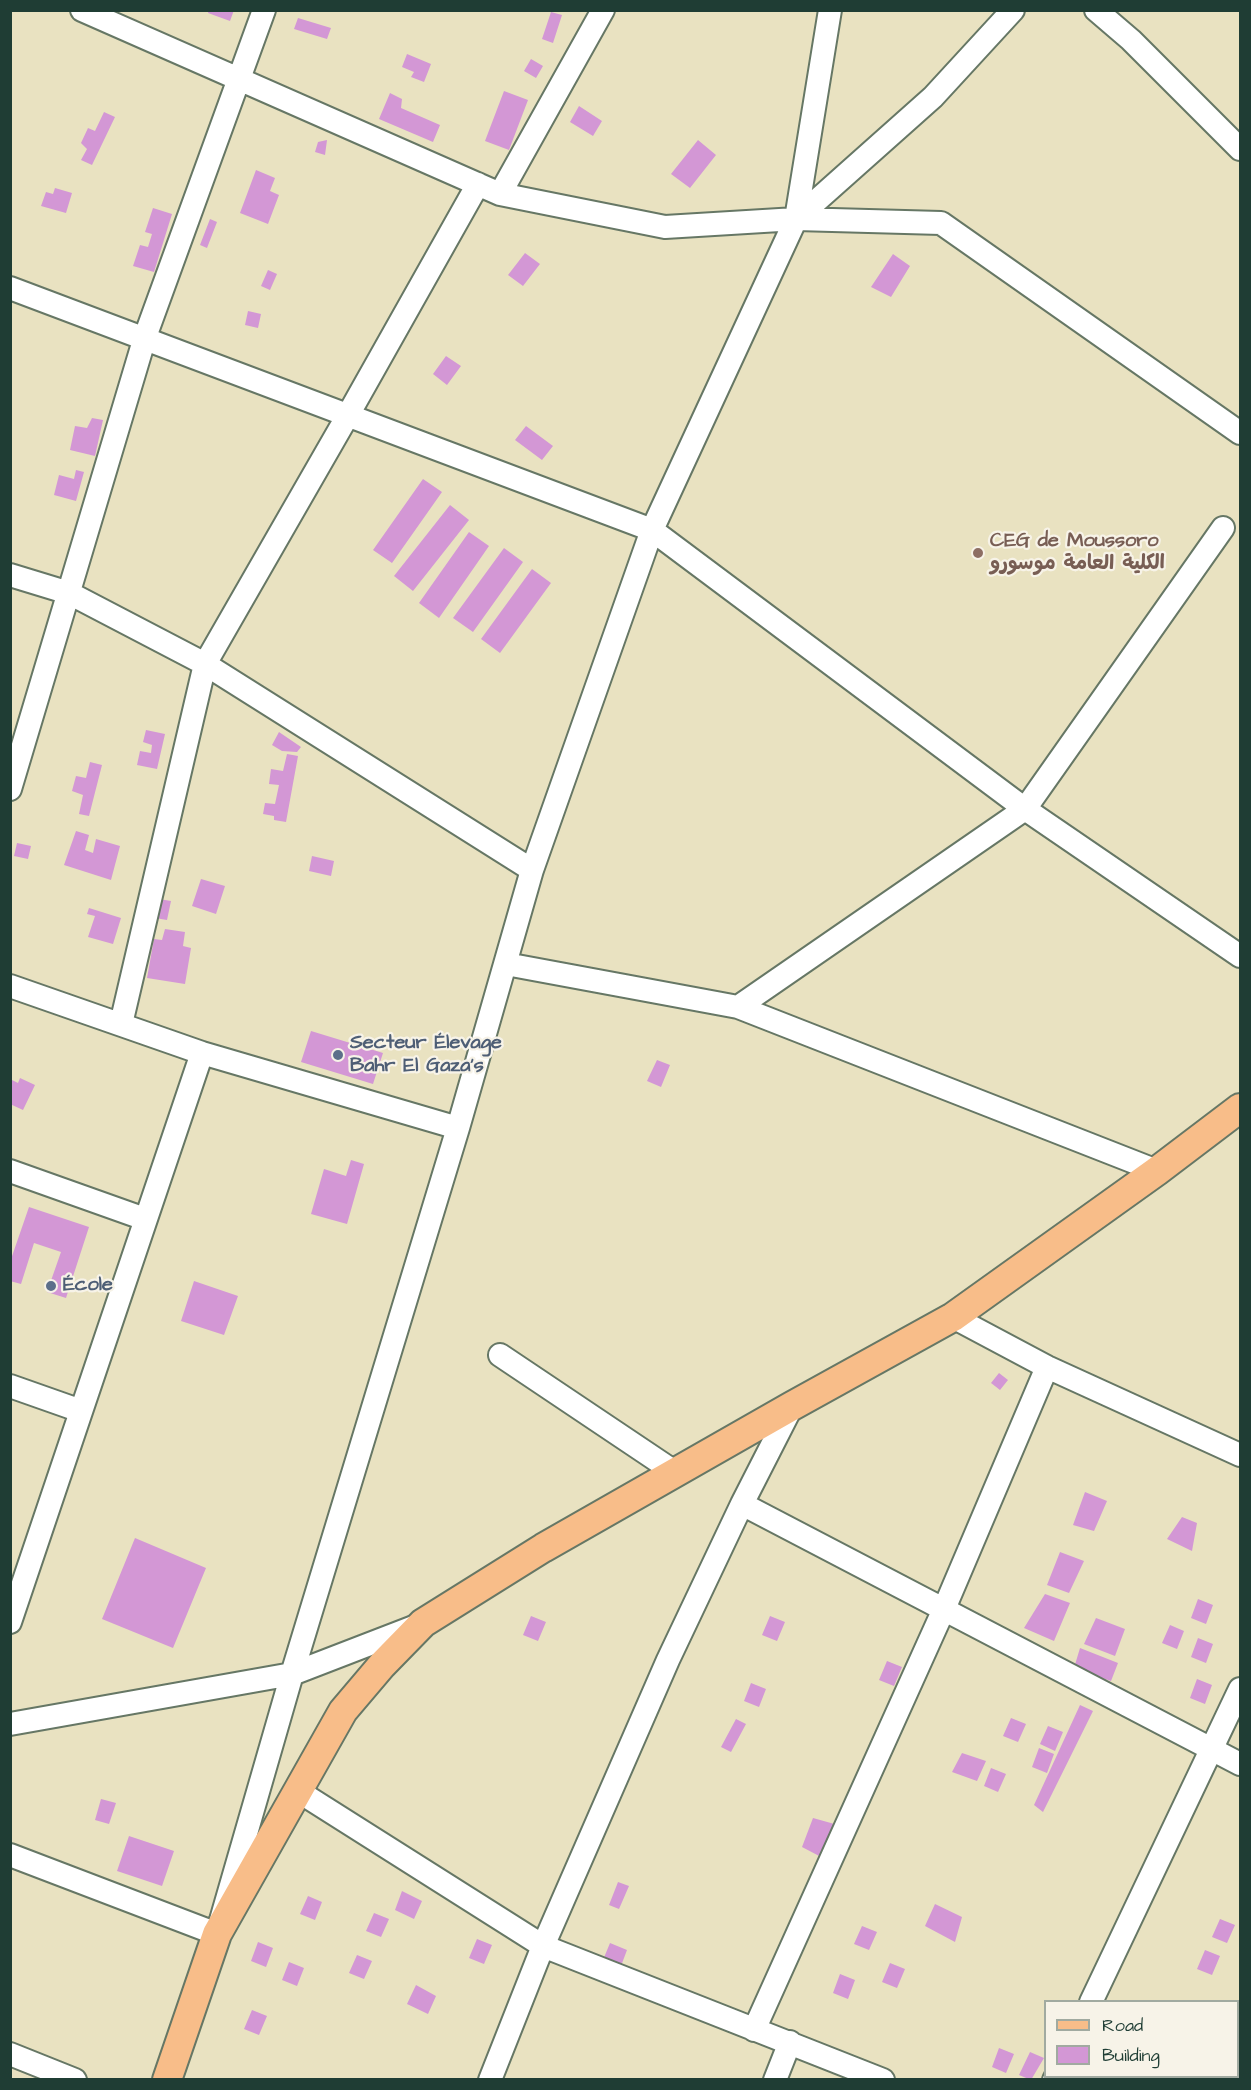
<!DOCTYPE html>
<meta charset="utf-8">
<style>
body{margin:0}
#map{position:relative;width:1251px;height:2090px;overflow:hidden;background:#e9e2c1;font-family:"Architects Daughter",sans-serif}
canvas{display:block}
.frame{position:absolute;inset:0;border:12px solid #1f3d34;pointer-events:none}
.legend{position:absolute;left:1044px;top:2000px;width:195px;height:78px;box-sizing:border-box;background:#f7f3e8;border:2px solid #a1aaa0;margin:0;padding:8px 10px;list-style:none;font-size:18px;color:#1f3d34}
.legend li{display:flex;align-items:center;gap:12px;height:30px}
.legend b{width:30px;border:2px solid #a1aaa0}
</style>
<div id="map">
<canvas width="1251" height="2090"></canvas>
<div class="frame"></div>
<ul class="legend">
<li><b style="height:8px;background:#f8bd89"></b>Road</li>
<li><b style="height:16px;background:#d397d5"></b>Building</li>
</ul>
</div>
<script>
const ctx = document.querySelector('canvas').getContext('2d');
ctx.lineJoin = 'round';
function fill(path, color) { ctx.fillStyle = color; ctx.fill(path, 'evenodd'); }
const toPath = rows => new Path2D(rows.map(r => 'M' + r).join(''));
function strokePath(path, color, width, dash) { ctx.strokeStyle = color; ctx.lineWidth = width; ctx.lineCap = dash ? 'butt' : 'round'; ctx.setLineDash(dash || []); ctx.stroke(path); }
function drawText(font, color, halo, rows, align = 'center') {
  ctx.font = font + ' "Architects Daughter","Playpen Sans Arabic",sans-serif'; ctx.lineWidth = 4.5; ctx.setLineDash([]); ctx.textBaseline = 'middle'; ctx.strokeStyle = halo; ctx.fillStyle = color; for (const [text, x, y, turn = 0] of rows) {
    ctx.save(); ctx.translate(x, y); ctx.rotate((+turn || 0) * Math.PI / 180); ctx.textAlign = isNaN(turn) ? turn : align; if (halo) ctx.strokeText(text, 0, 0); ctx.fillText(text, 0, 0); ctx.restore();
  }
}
fill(toPath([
 [209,10,234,10,230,21,208,13],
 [551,12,562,15,553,43,542,39],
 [298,18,331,28,327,39,294,29],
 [407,54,431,64,424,82,411,77,414,72,402,67],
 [531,59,543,66,536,78,524,71],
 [504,91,528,100,509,150,485,141],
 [390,93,402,99,401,108,440,125,433,142,379,119],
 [579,106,602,121,593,136,570,122],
 [104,112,115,117,92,165,81,160,87,149,81,143,88,128,95,131],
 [327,140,325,155,315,152,318,142],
 [698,140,716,155,690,188,671,174],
 [256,170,275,178,270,191,279,195,268,224,240,213],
 [55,188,72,193,66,213,41,206,46,192,53,194],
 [153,208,172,214,154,272,133,266,140,245,148,247,152,234,145,232],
 [210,219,217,222,207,248,200,245],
 [525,253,540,264,523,286,508,275],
 [893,254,910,266,891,297,871,287],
 [268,270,277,274,270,290,261,286],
 [248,311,261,314,258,328,245,325],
 [446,356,461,366,447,385,433,374],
 [92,418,103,420,95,456,70,450,75,426,87,428],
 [526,426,553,446,542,460,515,440],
 [76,470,84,472,76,501,54,495,59,475,74,479],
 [423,479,442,492,392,563,373,550],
 [450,505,469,520,413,591,394,576],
 [469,532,489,546,439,618,419,603],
 [504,548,523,562,473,632,453,618],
 [532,569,551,583,500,653,481,639],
 [146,730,165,734,157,769,137,765,140,751,151,753,152,745,143,742],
 [279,732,301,747,297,752,282,751,272,745],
 [287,754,298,756,286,822,274,820,274,816,263,814,265,803,275,804,279,785,269,784,271,769,283,771],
 [90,762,102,765,89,816,79,814,83,795,72,791,76,776,86,778],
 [76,831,89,835,85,850,93,853,96,839,120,846,111,880,64,865],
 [17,843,31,846,28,859,14,856],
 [312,856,334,861,331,876,309,871],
 [201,879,225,886,216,914,192,906],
 [159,899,171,901,167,920,155,918],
 [89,908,121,918,113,944,88,937,95,916,87,914],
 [165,929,185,932,183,946,191,948,185,984,147,978,154,939,162,940],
 [311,1031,383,1053,373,1084,301,1062],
 [657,1060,670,1065,661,1087,647,1081],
 [20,1078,35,1085,23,1110,10,1104,10,1079,18,1083],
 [351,1160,364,1164,347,1224,311,1214,324,1169,346,1176],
 [29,1207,89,1227,66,1298,47,1292,61,1252,34,1243,21,1284,10,1281,10,1262],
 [194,1281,238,1296,224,1335,181,1321],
 [999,1373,1008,1380,1000,1390,991,1383],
 [1085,1492,1107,1501,1094,1531,1073,1525],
 [1182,1517,1197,1523,1192,1551,1167,1539],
 [135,1538,206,1568,173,1648,102,1619],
 [1060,1552,1084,1561,1069,1593,1047,1585],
 [1045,1594,1070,1603,1054,1641,1024,1628],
 [1198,1599,1213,1605,1206,1624,1191,1618],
 [531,1616,546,1622,538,1641,523,1635],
 [770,1616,785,1622,777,1641,762,1635],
 [1096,1618,1125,1629,1115,1656,1084,1644],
 [1170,1625,1184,1631,1177,1649,1162,1643],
 [1198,1638,1213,1644,1206,1663,1191,1657],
 [1080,1648,1118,1663,1111,1681,1074,1668],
 [887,1661,902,1667,894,1686,879,1680],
 [1197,1679,1212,1685,1205,1704,1190,1698],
 [751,1683,766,1689,759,1707,744,1701],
 [1080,1705,1093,1711,1043,1812,1034,1805],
 [1011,1718,1026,1724,1018,1742,1003,1736],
 [736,1719,746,1724,731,1752,721,1747],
 [1048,1726,1063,1732,1055,1751,1040,1744],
 [1039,1748,1054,1754,1047,1773,1032,1767],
 [962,1753,986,1761,977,1781,952,1772],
 [991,1768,1006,1774,998,1792,984,1786],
 [101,1799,116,1803,109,1824,95,1820],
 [813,1818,838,1825,823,1858,802,1847],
 [129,1836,174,1851,162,1886,117,1871],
 [618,1882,629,1886,619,1909,609,1905],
 [402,1891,422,1901,414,1919,395,1910],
 [308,1896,322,1902,315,1920,300,1914],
 [935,1904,962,1917,955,1942,925,1926],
 [374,1913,389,1919,381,1937,366,1931],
 [1220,1919,1235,1925,1227,1943,1212,1937],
 [862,1926,877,1932,869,1950,854,1944],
 [477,1939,492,1945,484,1964,469,1958],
 [258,1942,273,1948,266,1967,251,1961],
 [610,1943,627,1950,621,1966,603,1960],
 [1205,1950,1220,1956,1212,1975,1197,1969],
 [357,1955,372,1961,364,1979,349,1973],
 [289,1962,304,1968,297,1986,282,1980],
 [890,1963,905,1969,897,1988,882,1982],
 [840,1974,855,1980,848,1999,833,1993],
 [416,1985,436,1996,428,2014,407,2004],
 [252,2010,267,2016,259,2035,244,2029],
 [999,2048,1014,2054,1006,2073,992,2067],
 [1030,2052,1044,2058,1031,2080,1019,2075],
 [1098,2076,1148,2076,1155,2080,1097,2080]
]), '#d397d5');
const minor = toPath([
 [82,10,500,194,665,227,796,219,941,223,1240,433],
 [1096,10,1131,40,1240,149],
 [500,194,603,10],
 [796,219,933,97,1013,10],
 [10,288,652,530,1025,809,1240,956],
 [10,575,69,593,205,664,532,870],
 [10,789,145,337,264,10],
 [506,964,738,1007,1157,1171],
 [10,986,202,1053,458,1128],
 [738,1007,1025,809,1223,528],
 [121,1024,205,664,348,415,478,184],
 [10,1171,145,1219],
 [953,1317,1047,1367,1240,1455],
 [500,1355,676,1473],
 [10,1386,81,1411],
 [742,1504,1240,1764],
 [10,1622,202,1053],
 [10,1724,292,1674,419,1625],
 [298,1791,543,1946,883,2080],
 [10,1855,217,1934,292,1674,458,1128,532,870,652,530,796,219,830,10],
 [1091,2002,1240,1689],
 [754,2030,944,1609,1047,1367],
 [10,2054,75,2080],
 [490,2080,543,1946,668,1660,742,1504,792,1406],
 [775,2080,790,2042],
 [1054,2080,1056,2076]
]);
const major = toPath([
 [167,2080,217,1934,343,1711,382,1665,423,1623,543,1548,792,1406,953,1317,1157,1171,1240,1108]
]);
strokePath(minor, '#667765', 26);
strokePath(major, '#667765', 32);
strokePath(minor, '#fff', 22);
strokePath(major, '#f8bd89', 28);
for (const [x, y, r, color] of [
 [978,553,6,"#8d6e63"],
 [338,1055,6,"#5c6f8a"],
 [51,1286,6,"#5c6f8a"]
]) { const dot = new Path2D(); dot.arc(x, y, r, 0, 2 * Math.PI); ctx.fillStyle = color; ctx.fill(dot); strokePath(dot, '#f7f3e8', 2); }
drawText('bold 20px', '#785e54', '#f7f3e8', [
 ["CEG de Moussoro",990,542],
 ["الكلية العامة موسورو",990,565]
], 'left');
drawText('bold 20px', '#4e5e75', '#f7f3e8', [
 ["Secteur Élevage",350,1044],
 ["Bahr El Gaza’s",350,1067],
 ["École",63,1286]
], 'left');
</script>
